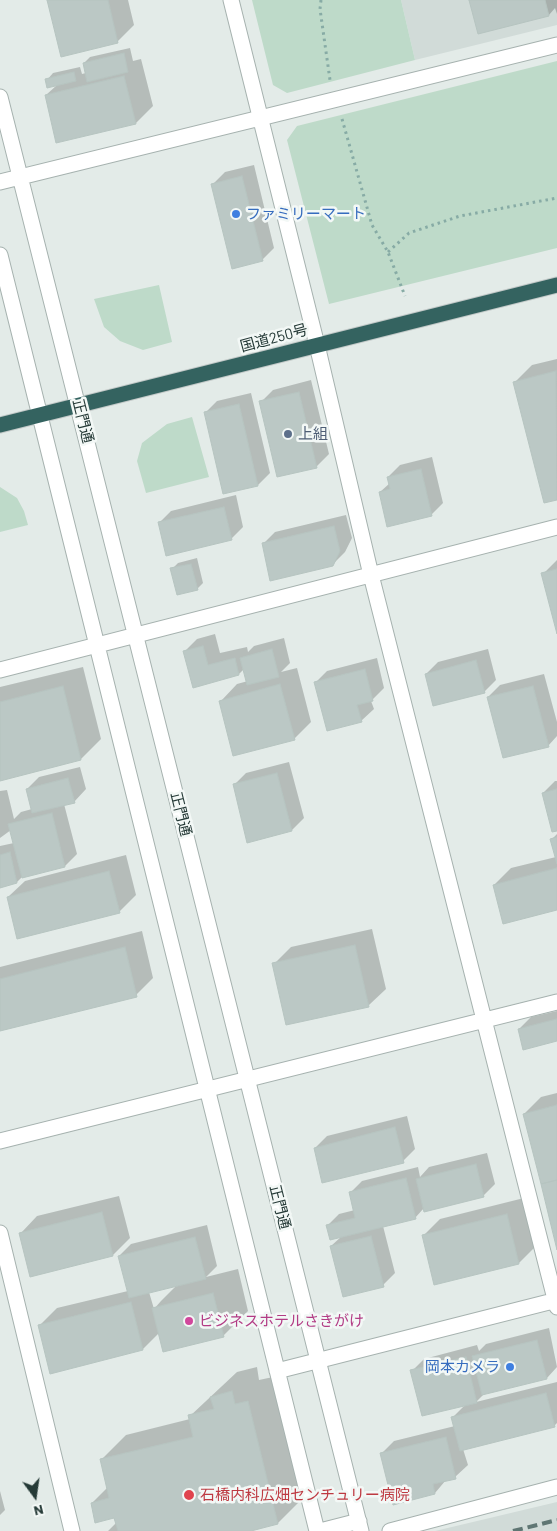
<!DOCTYPE html>
<meta charset="utf-8">
<style>
body{margin:0}
#map{position:relative;width:557px;height:1531px;overflow:hidden;background:#e3ebe8;font-family:Barlow,sans-serif}
canvas{display:block}
.north{position:absolute;left:10px;top:1471px;width:50px;height:50px;-webkit-text-stroke:4px #f3f8f6;paint-order:stroke;rotate:166deg;font-size:14px;font-weight:700;line-height:20px;text-align:center;color:#253a37}
.north::after{content:'';display:block;margin:auto;width:18px;height:22px;background:#253a37;clip-path:polygon(50% 0,100% 100%,50% 72%,0 100%)}
</style>
<div id="map">
<canvas width="557" height="1531"></canvas>
<div class="north">N</div>
</div>
<script>
const ctx = document.querySelector('canvas').getContext('2d');
ctx.lineJoin = 'round';
function fill(path, color) { ctx.fillStyle = color; ctx.fill(path, 'evenodd'); }
const toPath = rows => new Path2D(rows.map(r => 'M' + r).join(''));
function strokePath(path, color, width, dash) { ctx.strokeStyle = color; ctx.lineWidth = width; ctx.lineCap = dash ? 'butt' : 'round'; ctx.setLineDash(dash || []); ctx.stroke(path); }
function drawText(font, color, halo, rows, align = 'center') {
  ctx.font = font + ' Barlow,"Noto Sans JP",sans-serif'; ctx.lineWidth = 5; ctx.setLineDash([]); ctx.textBaseline = 'middle'; ctx.strokeStyle = halo; ctx.fillStyle = color; for (const [text, x, y, turn = 0] of rows) {
    ctx.save(); ctx.translate(x, y); ctx.rotate((+turn || 0) * Math.PI / 180); ctx.textAlign = isNaN(turn) ? turn : align; if (halo) ctx.strokeText(text, 0, 0); ctx.fillText(text, 0, 0); ctx.restore();
  }
}
fill(toPath([
 [401,0,557,0,557,25,415,60],
 [557,1502,557,1531,435,1531]
]), '#d1dbd8');
fill(toPath([
 [252,0,401,0,415,60,287,93,273,85],
 [557,61,557,248,329,304,287,140,297,126],
 [159,285,172,342,143,350,120,341,104,327,94,299],
 [192,417,209,477,146,493,137,461,142,443,167,424],
 [0,487,17,498,24,511,28,525,0,532]
]), '#bedac9');
fill(toPath([
 [48,0,128,0,134,25,117,42],
 [471,0,557,0,557,14,555,8,549,15],
 [130,48,133,61,141,59,153,106,136,123,46,95,57,85,47,80,53,73,80,67,82,74,86,73,84,63,90,57],
 [254,165,274,248,262,260,213,184,225,172],
 [557,359,557,498,545,501,515,382,532,365],
 [311,380,329,454,317,466,278,476,261,402,273,390],
 [251,393,270,473,258,485,205,413,217,401],
 [432,457,443,503,431,515,380,492,390,483,388,477,400,465],
 [236,495,243,527,231,539,159,523,171,511],
 [346,515,352,538,345,552,332,565,263,544,275,532],
 [197,558,203,583,197,589,172,569,178,563],
 [557,560,557,629,543,574],
 [215,634,220,653,247,647,248,652,254,646,284,638,290,663,281,672,297,668,311,722,294,739,221,701,237,684,248,681,244,669,239,674,194,686,185,651,197,639],
 [488,649,496,680,484,692,426,674,438,662],
 [377,658,384,688,371,701,374,709,361,721,315,683,327,671],
 [83,667,101,739,81,759,0,779,0,687],
 [544,674,557,722,557,736,548,746,488,697,500,685],
 [289,762,304,818,292,830,234,785,246,773],
 [80,767,86,789,74,802,64,804,77,854,65,866,22,877,17,882,0,886,0,846,14,843,11,830,0,838,0,791,7,790,14,819,21,812,32,809,27,789,39,777],
 [555,781,557,781,557,829,543,793],
 [557,834,557,909,494,885,511,868,556,857,552,839],
 [126,855,136,895,119,912,8,897,25,881],
 [372,929,386,989,369,1005,274,964,291,947],
 [142,931,153,978,136,995,0,1029,0,967],
 [557,1011,557,1040,519,1029,531,1017],
 [557,1093,557,1245,524,1114,541,1097],
 [407,1116,415,1149,403,1161,315,1148,327,1136],
 [487,1153,495,1184,483,1196,424,1208,415,1218,383,1226,395,1273,383,1285,331,1246,342,1236,327,1226,339,1214,355,1210,350,1193,362,1181,418,1167,420,1177,429,1167],
 [119,1196,130,1238,113,1255,31,1276,21,1233,37,1216],
 [524,1198,536,1246,519,1263,435,1284,423,1236,440,1219],
 [207,1225,217,1266,206,1277,238,1269,248,1311,223,1336,160,1332,143,1349,40,1325,57,1308,128,1291,119,1256,131,1244],
 [178,1284,161,1301,154,1309,149,1292],
 [549,1328,557,1367,547,1378,485,1393,476,1402,557,1382,557,1423,554,1426,463,1449,468,1465,455,1477,446,1480,435,1493,382,1453,394,1441,455,1426,453,1417,466,1404,412,1371,424,1359,477,1345,479,1351,486,1344],
 [257,1367,259,1380,273,1377,303,1498,278,1523,246,1531,108,1531,117,1522,115,1516,92,1503,108,1487,101,1460,126,1435,190,1419,190,1416,237,1372],
 [0,1491,5,1510,0,1515]
]), '#0003');
const building = toPath([
 [47,0,108,0,118,43,61,57,47,0],
 [469,0,545,0,549,16,478,34,469,0],
 [124,53,128,72,87,82,83,63,124,53],
 [74,72,76,81,47,88,45,79,74,72],
 [124,76,136,124,56,143,45,95,124,76],
 [242,176,263,261,232,269,211,184,242,176],
 [556,371,557,500,544,503,513,382,556,371],
 [299,392,317,468,277,477,259,401,299,392],
 [239,404,258,486,223,494,204,412,239,404],
 [421,469,432,516,387,527,379,492,390,489,387,477,421,469],
 [224,507,232,540,166,556,158,522,224,507],
 [334,526,340,551,333,566,270,581,262,543,334,526],
 [191,564,198,590,177,595,170,568,191,564],
 [557,569,557,634,541,573,557,569],
 [203,646,208,665,235,658,239,675,193,688,183,651,203,646],
 [272,649,279,677,247,685,240,658,272,649],
 [476,660,485,693,433,706,425,674,476,660],
 [365,669,373,701,357,705,362,722,327,731,314,682,365,669],
 [280,684,295,740,233,756,219,701,280,684],
 [63,686,81,760,0,781,0,702,63,686],
 [533,686,549,747,503,758,487,697,533,686],
 [277,773,292,831,247,843,233,784,277,773],
 [68,778,75,803,32,813,26,789,68,778],
 [557,789,557,831,552,832,542,793,557,789],
 [52,813,65,867,22,878,8,824,52,813],
 [557,837,557,864,550,839,557,837],
 [10,852,17,883,0,888,0,855,10,852],
 [557,868,557,910,503,924,493,885,557,868],
 [109,871,120,913,17,939,7,897,109,871],
 [355,945,369,1007,286,1025,272,963,355,945],
 [125,947,137,997,0,1031,0,979,125,947],
 [557,1019,557,1041,523,1050,518,1029,557,1019],
 [557,1105,557,1180,541,1184,523,1114,557,1105],
 [395,1127,404,1163,322,1183,314,1148,395,1127],
 [476,1164,484,1197,424,1212,416,1179,476,1164],
 [406,1178,416,1219,330,1240,326,1225,355,1218,349,1192,406,1178],
 [557,1180,557,1250,541,1184,557,1180],
 [102,1212,113,1256,30,1277,19,1233,102,1212],
 [507,1214,519,1264,434,1285,422,1235,507,1214],
 [371,1236,384,1287,343,1297,330,1246,371,1236],
 [195,1237,206,1279,129,1298,118,1256,195,1237],
 [213,1293,224,1337,163,1352,152,1308,213,1293],
 [131,1302,143,1350,50,1374,38,1325,131,1302],
 [537,1340,547,1379,482,1395,472,1356,537,1340],
 [466,1357,477,1403,422,1416,410,1370,466,1357],
 [232,1391,235,1404,248,1401,278,1524,251,1531,118,1531,114,1518,95,1523,91,1503,109,1498,100,1459,193,1437,188,1415,214,1409,210,1397,232,1391],
 [546,1393,555,1427,460,1451,451,1417,546,1393],
 [446,1437,456,1479,433,1484,435,1494,393,1505,380,1453,446,1437]
]);
fill(building, '#bbc8c5');
strokePath(building, '#b6c4c0', 1);
const minor = toPath([
 [231,0,317,345,371,575,557,1307],
 [0,97,361,1531],
 [0,182,557,45],
 [0,255,317,1531],
 [0,670,557,527],
 [0,1141,557,1002],
 [0,1233,72,1531],
 [277,1371,557,1300],
 [320,1531,359,1521],
 [390,1531,557,1487]
]);
const highway = toPath([
 [0,425,557,285]
]);
strokePath(minor, '#a6b2af', 17);
strokePath(highway, '#c2c8c7', 17);
strokePath(toPath([
 [321,0,320,9,330,80],
 [342,119,372,225,388,252,405,296],
 [388,252,409,233,460,216,557,198]
]), '#87aba5', 3, [2.5, 4]);
strokePath(minor, '#fff', 15);
strokePath(highway, '#346360', 15);
strokePath(toPath([
 [513,1531,557,1520]
]), '#5f7673', 4, [10, 5]);
for (const [x, y, r, color] of [
 [236,214,5,"#3f7fe0"],
 [288,434,5,"#5c6f8a"],
 [189,1321,5,"#d1479c"],
 [510,1367,5,"#3f7fe0"],
 [189,1495,6,"#e0444e"]
]) { const dot = new Path2D(); dot.arc(x, y, r, 0, 2 * Math.PI); ctx.fillStyle = color; ctx.fill(dot); strokePath(dot, '#f3f8f6', 2); }
drawText('15px', '#366cbe', '#f3f8f6', [
 ["ファミリーマート",246,214],
 ["岡本カメラ",500,1367,"right"]
], 'left');
drawText('15px', '#253a37', '#f3f8f6', [
 ["国道250号",274,338,-15],
 ["正門通",83,421,76],
 ["正門通",181,814,76],
 ["正門通",280,1207,76]
]);
drawText('15px', '#4e5e75', '#f3f8f6', [
 ["上組",298,434]
], 'left');
drawText('15px', '#b23c85', '#f3f8f6', [
 ["ビジネスホテルさきがけ",199,1321]
], 'left');
drawText('15px', '#be3a42', '#f3f8f6', [
 ["石橋内科広畑センチュリー病院",200,1495]
], 'left');
</script>
